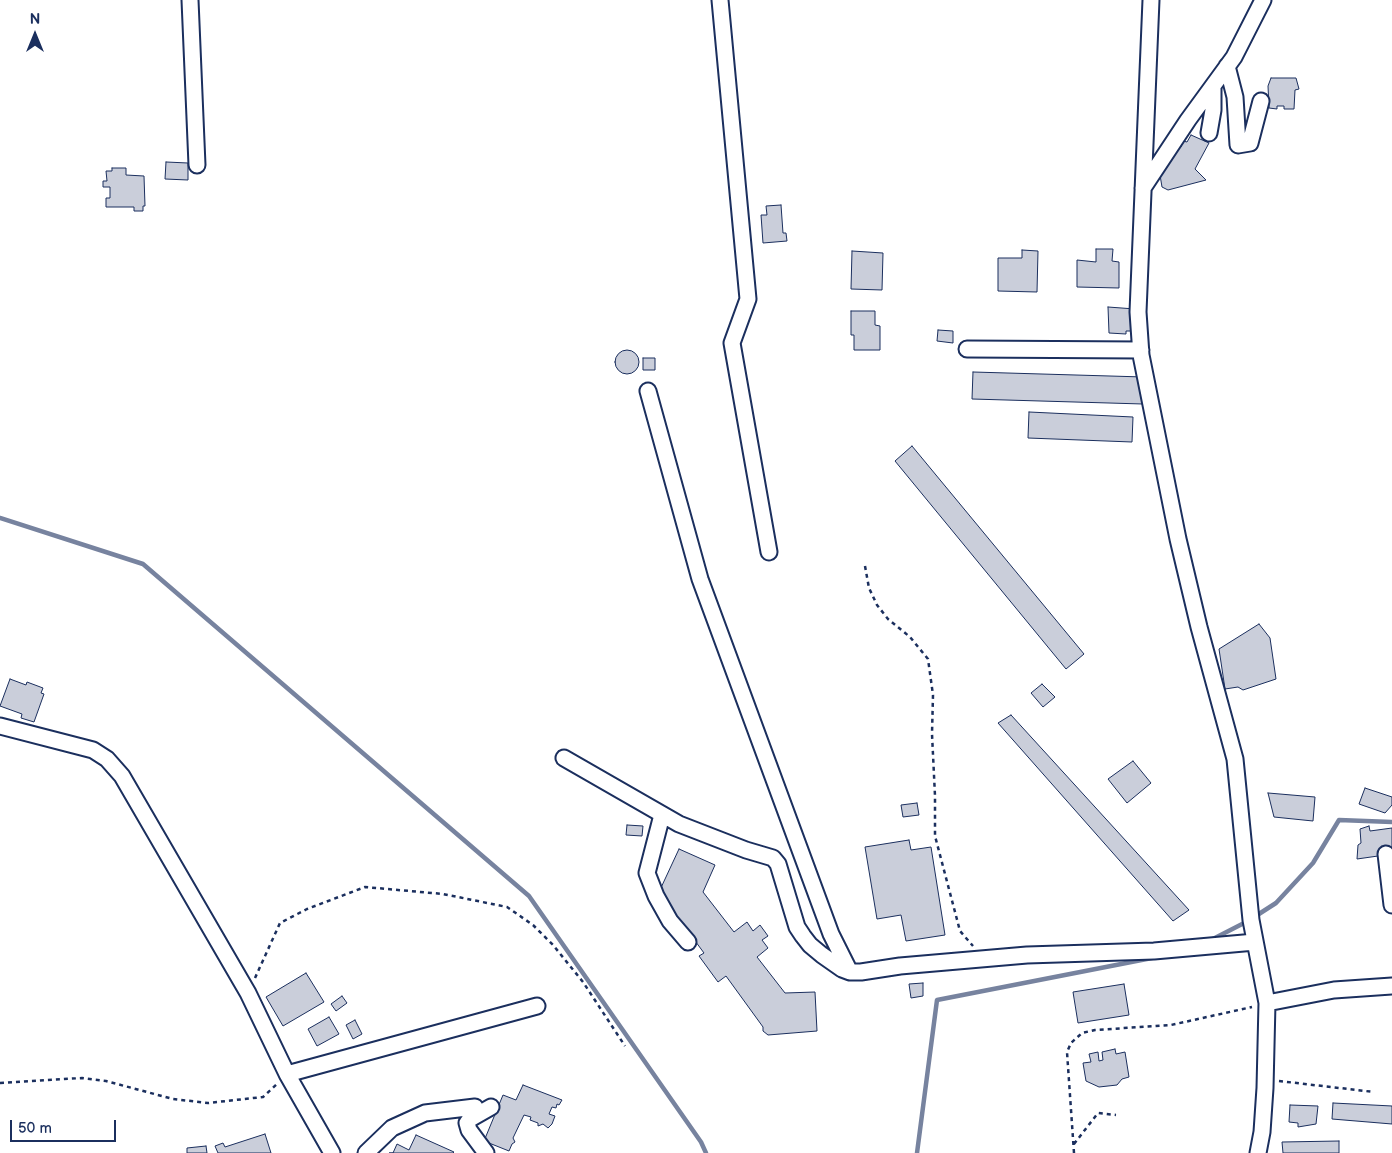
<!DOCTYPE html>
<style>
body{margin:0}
#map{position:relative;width:1392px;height:1153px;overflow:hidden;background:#fff;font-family:"Balsamiq Sans",sans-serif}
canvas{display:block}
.north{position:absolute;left:10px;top:10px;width:50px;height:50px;-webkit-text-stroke:4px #fff;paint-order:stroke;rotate:0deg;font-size:14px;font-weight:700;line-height:20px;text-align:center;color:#1b2f5e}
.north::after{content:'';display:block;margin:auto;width:18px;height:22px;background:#1b2f5e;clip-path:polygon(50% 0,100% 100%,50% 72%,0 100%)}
.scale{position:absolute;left:10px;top:1120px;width:106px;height:22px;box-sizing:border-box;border:2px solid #1b2f5e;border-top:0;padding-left:6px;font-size:15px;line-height:18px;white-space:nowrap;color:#1b2f5e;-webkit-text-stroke:4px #fff;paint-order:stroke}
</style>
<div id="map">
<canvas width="1392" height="1153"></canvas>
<div class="north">N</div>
<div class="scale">50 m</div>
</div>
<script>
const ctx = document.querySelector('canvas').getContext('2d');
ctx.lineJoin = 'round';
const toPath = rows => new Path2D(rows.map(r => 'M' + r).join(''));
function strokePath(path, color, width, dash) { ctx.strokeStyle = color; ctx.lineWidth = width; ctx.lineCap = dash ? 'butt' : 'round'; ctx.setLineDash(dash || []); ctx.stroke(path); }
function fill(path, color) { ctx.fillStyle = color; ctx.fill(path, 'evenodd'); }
strokePath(toPath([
 [0,518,143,564,529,896,701,1142,706,1153],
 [1209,941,1248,921,1276,903,1313,863,1339,820,1392,822],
 [917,1153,937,1000,1157,957]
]), '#77839f', 4.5);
const building = toPath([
 [1271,78,1296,78,1299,89,1295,90,1294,109,1284,109,1284,106,1277,106,1277,109,1269,108,1268,86,1271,78],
 [1191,135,1209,143,1195,169,1206,180,1168,190,1162,187,1160,175,1178,147,1181,147,1183,141,1187,142,1191,135],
 [166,162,188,163,188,180,165,179,166,162],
 [112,168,126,168,126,175,144,176,145,206,143,206,143,211,134,211,134,207,106,207,106,198,110,198,110,187,103,187,103,181,107,181,106,171,112,171,112,168],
 [781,205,783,233,786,233,787,241,763,243,761,215,767,215,766,206,781,205],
 [1096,249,1113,249,1112,261,1119,262,1119,288,1077,287,1077,260,1096,262,1096,249],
 [1022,250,1038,251,1037,292,998,291,998,258,1022,258,1022,250],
 [852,251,883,253,882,290,851,289,852,251],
 [1108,307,1135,309,1137,331,1126,331,1126,334,1109,333,1108,307],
 [851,311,875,311,875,325,880,326,880,350,854,350,854,335,851,335,851,311],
 [938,330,953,331,953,343,937,341,938,330],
 '615 362a12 12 0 1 1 24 0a12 12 0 1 1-24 0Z',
 [643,358,655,358,655,370,643,370,643,358],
 [973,372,1144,377,1143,404,972,399,973,372],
 [1029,412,1133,417,1132,442,1028,438,1029,412],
 [912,446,1084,654,1066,669,895,461,912,446],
 [1259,624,1270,638,1276,679,1243,690,1238,687,1225,689,1219,649,1259,624],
 [10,679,26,685,27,682,43,688,41,693,44,694,34,722,21,718,22,714,0,706,10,679],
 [1042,684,1055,697,1043,707,1031,693,1042,684],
 [1011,715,1189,910,1173,921,998,723,1011,715],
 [1133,761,1151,783,1127,803,1108,779,1133,761],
 [1365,788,1392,797,1392,805,1385,813,1359,804,1365,788],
 [1268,793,1315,797,1313,821,1274,817,1268,793],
 [917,803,919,815,903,817,901,805,917,803],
 [627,825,643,826,642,836,626,835,627,825],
 [1369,826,1370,831,1392,828,1392,854,1357,859,1358,845,1361,843,1360,829,1369,826],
 [909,840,911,850,931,847,945,935,906,941,901,915,877,919,865,847,909,840],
 [679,849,715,865,703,892,734,932,747,922,753,931,760,925,768,936,762,940,768,948,757,957,785,993,815,992,817,1031,768,1035,763,1031,763,1027,726,976,718,982,699,956,704,953,659,892,679,849],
 [306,973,324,1002,283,1026,266,997,306,973],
 [923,983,923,996,911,998,909,984,923,983],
 [1124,984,1129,1015,1078,1023,1073,992,1124,984],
 [342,996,347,1003,336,1011,331,1004,342,996],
 [329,1017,339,1034,317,1046,308,1029,329,1017],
 [355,1020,362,1034,353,1039,346,1025,355,1020],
 [1115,1049,1116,1054,1125,1052,1129,1077,1122,1079,1117,1085,1099,1087,1086,1081,1083,1063,1091,1062,1089,1054,1098,1052,1099,1061,1103,1060,1102,1052,1115,1049],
 [523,1085,562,1100,559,1105,557,1104,556,1108,552,1107,549,1114,555,1116,552,1124,548,1128,543,1124,538,1126,538,1123,530,1120,531,1117,524,1115,513,1138,515,1142,512,1144,509,1151,484,1141,503,1095,516,1100,523,1085],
 [1333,1103,1392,1106,1392,1124,1332,1119,1333,1103],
 [1290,1105,1318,1106,1316,1124,1298,1127,1298,1123,1289,1122,1290,1105],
 [265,1134,271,1153,218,1153,215,1146,223,1143,225,1147,265,1134],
 [416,1135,454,1152,453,1153,389,1153,393,1153,397,1144,409,1150,416,1135],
 [1339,1141,1339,1153,1283,1153,1282,1142,1339,1141],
 [206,1146,207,1153,187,1153,187,1148,206,1146]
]);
fill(building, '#caceda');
strokePath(building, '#1b2f5e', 1);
const street = toPath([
 [190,0,197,165],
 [720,0,748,299,732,343,769,552],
 [1151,0,1138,312,1141,355,1178,539,1199,627,1235,759,1251,920,1267,1003,1265,1088,1262,1132,1258,1153],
 [1227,66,1235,97,1238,145,1250,143,1261,101],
 [1209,133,1213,110,1213,86],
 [1143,188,1188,120,1234,57,1263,0],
 [967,349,1141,350],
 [648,391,700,579,831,934,850,972],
 [0,726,93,750,107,759,122,776,248,993,287,1074,332,1153],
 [564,758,679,824,746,850,773,858,778,864,797,927,803,936,810,945,822,955,842,969,850,972,861,972,900,966,1027,955,1154,951,1255,942],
 [662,815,647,873,656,896,670,921,688,942],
 [1386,854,1392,905],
 [1267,1003,1334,990,1392,986],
 [287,1074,537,1006],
 [366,1153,392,1128,425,1113,475,1107],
 [486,1153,469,1130,467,1123,470,1119,491,1107]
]);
strokePath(street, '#1b2f5e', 19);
strokePath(toPath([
 [865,566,869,588,877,605,888,619,910,637,928,659,933,695,932,734,935,796,935,836,960,931,973,946],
 [255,978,280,923,307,909,365,887,443,894,507,907,533,925,553,945,583,982,625,1046],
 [1279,1081,1374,1092],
 [0,1083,82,1078,106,1081,173,1099,208,1103,263,1097,277,1084],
 [1074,1144,1098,1113,1116,1115],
 [1074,1153,1067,1052,1071,1043,1082,1033,1095,1030,1171,1025,1252,1007]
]), '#1b2f5e', 2.5, [4, 4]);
strokePath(street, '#fff', 15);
</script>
